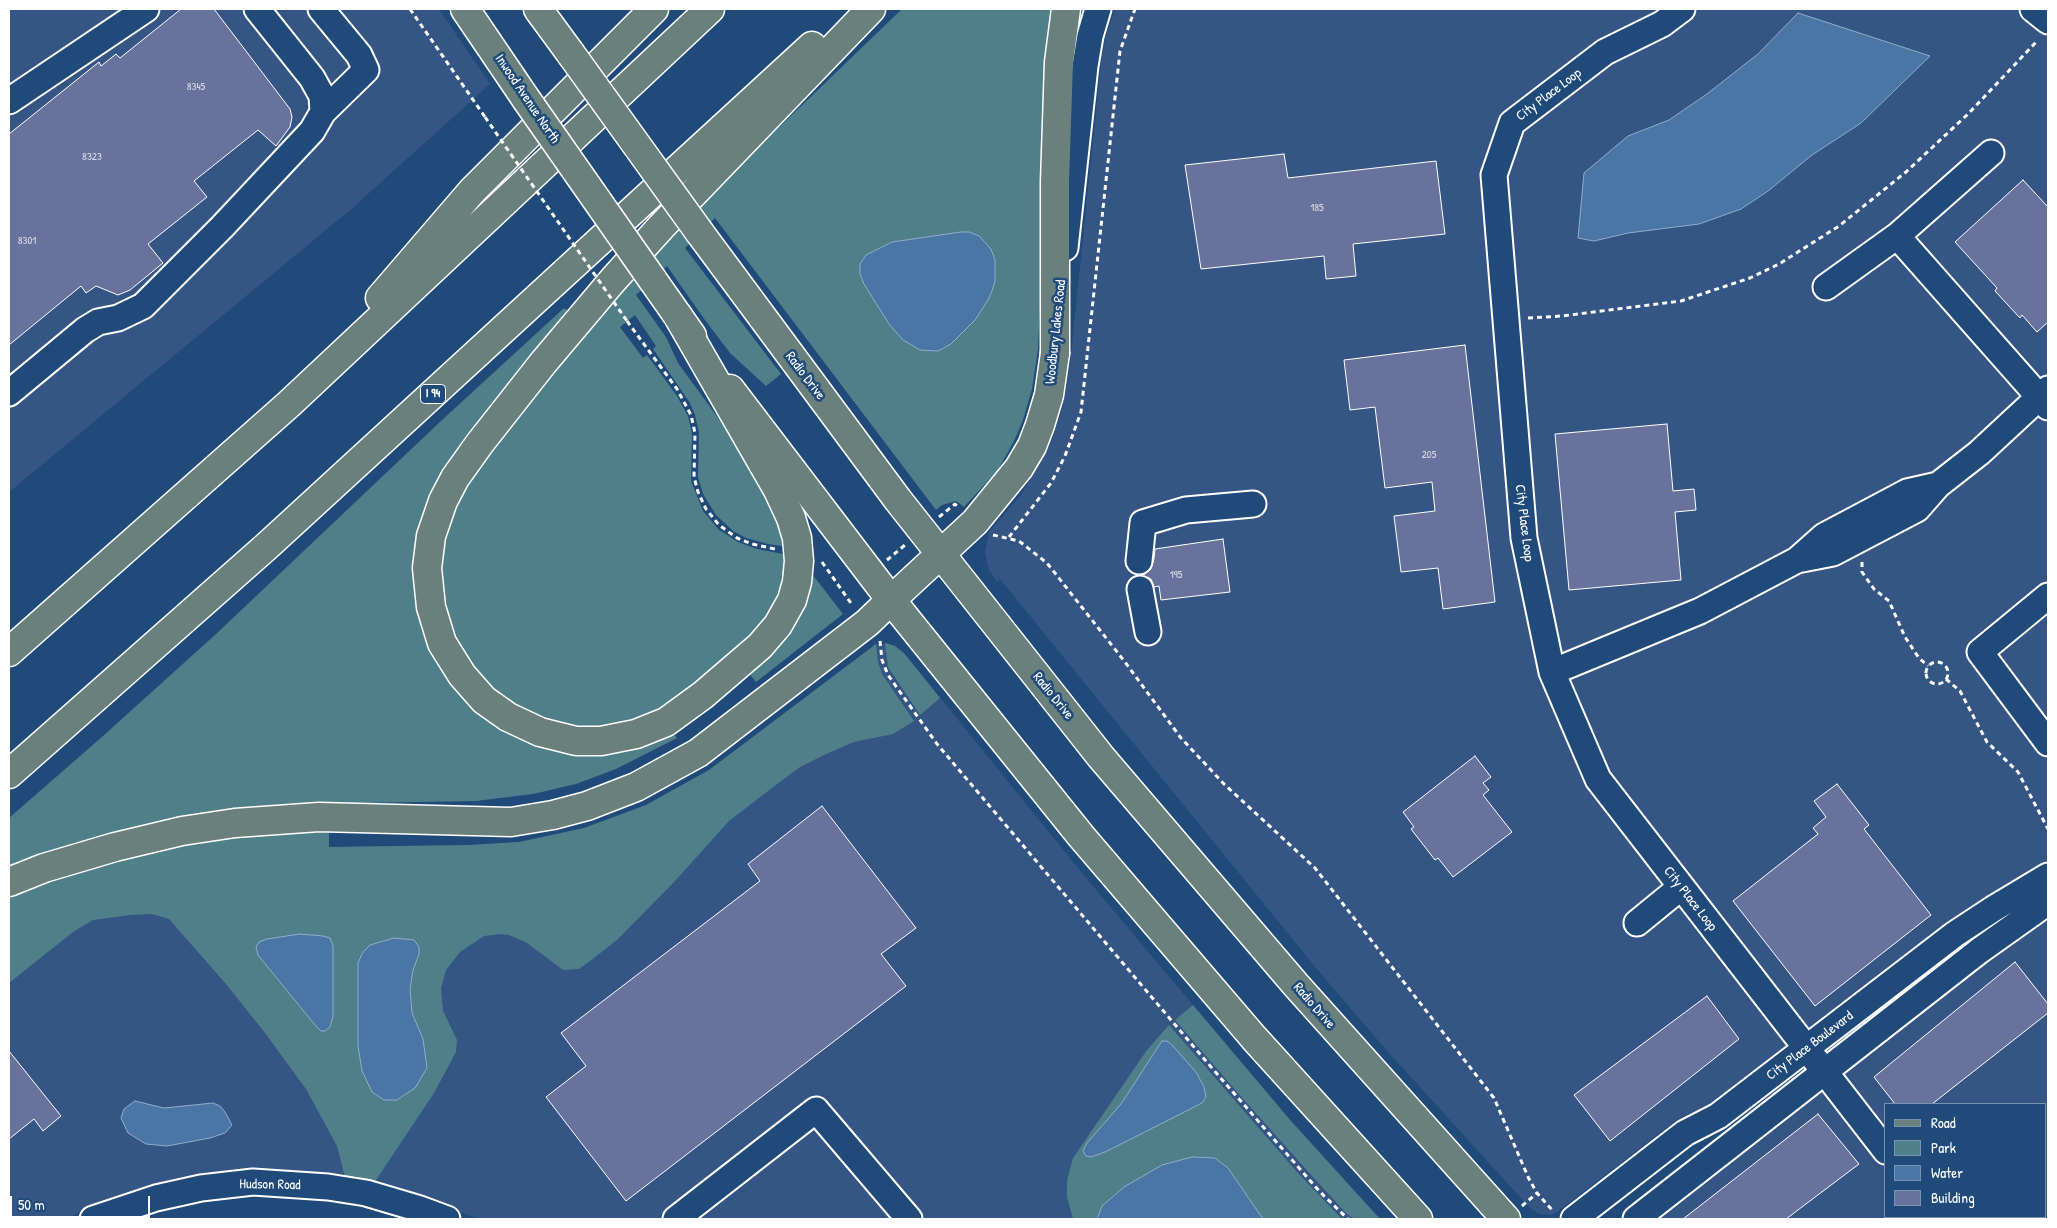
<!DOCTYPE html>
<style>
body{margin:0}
#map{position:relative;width:2057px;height:1228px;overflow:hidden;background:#1f4a7a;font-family:"Patrick Hand",sans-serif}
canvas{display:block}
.frame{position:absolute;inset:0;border:10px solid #fff;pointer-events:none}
.legend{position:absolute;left:1884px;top:1103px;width:162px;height:115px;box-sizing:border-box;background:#1f4a7a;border:1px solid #7992af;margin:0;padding:6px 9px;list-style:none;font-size:15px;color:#fff}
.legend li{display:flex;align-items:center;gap:10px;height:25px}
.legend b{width:25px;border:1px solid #7992af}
.scale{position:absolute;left:10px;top:1196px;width:140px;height:22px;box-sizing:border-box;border:2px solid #fff;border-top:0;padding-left:6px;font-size:15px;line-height:18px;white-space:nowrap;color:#fff;-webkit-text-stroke:4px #1f4a7a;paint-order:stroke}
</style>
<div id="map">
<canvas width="2057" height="1228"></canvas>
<div class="frame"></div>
<ul class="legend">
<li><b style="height:6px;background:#6a807d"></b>Road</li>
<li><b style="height:14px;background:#4f7f89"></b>Park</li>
<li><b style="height:14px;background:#4a76a5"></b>Water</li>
<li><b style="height:14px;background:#68739d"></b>Building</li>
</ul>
<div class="scale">50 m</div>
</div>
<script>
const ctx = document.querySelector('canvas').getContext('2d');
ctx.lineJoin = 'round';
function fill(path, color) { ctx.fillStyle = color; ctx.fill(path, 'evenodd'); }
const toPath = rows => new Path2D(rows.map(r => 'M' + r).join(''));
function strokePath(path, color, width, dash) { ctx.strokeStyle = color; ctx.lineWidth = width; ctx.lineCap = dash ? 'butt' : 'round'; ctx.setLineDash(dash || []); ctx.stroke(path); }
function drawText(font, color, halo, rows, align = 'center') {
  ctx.font = font + ' "Patrick Hand",sans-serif'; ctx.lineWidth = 5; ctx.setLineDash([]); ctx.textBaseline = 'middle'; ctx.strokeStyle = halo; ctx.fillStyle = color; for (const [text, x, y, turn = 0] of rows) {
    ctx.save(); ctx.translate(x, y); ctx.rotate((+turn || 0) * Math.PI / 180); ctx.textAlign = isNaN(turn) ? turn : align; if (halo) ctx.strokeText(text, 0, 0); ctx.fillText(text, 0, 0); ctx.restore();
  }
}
fill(toPath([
 [9,9,439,9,490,84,349,211,9,492],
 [1115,9,2015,9,2048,35,2048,867,1761,1066,1717,1100,1678,1119,1557,1212,1551,1215,1539,1214,1530,1208,1389,1053,1316,968,1000,579,997,582,988,568,985,552,989,532,1020,496,1036,471,1052,439,1063,406,1070,364,1101,63,1105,39],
 [876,644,889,644,904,653,1082,873,1283,1112,1380,1219,479,1219,423,1197,371,1182,316,1173,269,1171,131,1193,63,1219,9,1219,9,894,138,856,180,846,245,836,329,832,329,847,468,845,519,842,584,828,646,805,709,770],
 [2048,914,2048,1219,1654,1219,1983,963],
 [1886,1104,2046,1104,2046,1217,1886,1217]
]), '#355684');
fill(toPath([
 [902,9,1054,9,1038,349,1032,389,1023,420,1014,441,998,470,964,507,956,501,942,505,936,510,715,218,685,248,781,374,766,386,730,353,705,320,667,266,636,295,666,337,678,363,735,441,769,497,787,543,782,546,768,544,746,538,733,531,716,515,703,494,698,477,699,432,695,415,690,403,653,349,656,346,635,315,620,327,643,358,647,355,677,396,688,416,692,434,691,481,703,511,719,530,738,542,757,549,783,554,788,557,780,594,768,617,757,630,679,699,640,721,589,730,537,719,494,693,461,654,446,620,439,574,447,520,477,467,617,292,722,182],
 [564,308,571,313,425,517,459,688,620,749,649,744,675,735,677,738,616,769,576,784,533,794,476,801,297,804,215,811,153,823,104,835,9,869,9,818,103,736,216,634,442,420],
 [809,570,843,614,756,682,747,671],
 [885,643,895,646,904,653,940,698,920,715,888,667],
 [876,644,878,662,882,674,914,721,893,734,854,742,826,754,800,767,781,781,729,821,675,881,618,939,594,958,579,969,563,970,527,943,509,935,501,934,484,936,460,952,446,970,441,988,443,1011,457,1040,456,1052,434,1093,374,1183,345,1177,337,1146,306,1089,265,1033,226,984,169,919,152,914,130,915,93,920,73,932,9,983,9,894,138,856,180,846,245,836,329,832,329,847,468,845,519,842,584,828,646,805,709,770],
 [1193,1005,1291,1121,1380,1219,1354,1219,1347,1214,1312,1176,1237,1092,1175,1020],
 [1169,1025,1297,1172,1342,1219,1073,1219,1067,1197,1067,1180,1073,1158,1147,1050]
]), '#4f7f89');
const water = toPath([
 [1798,13,1930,56,1861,123,1812,155,1768,191,1741,209,1699,224,1628,233,1594,241,1578,238,1584,173,1628,136,1669,120,1707,94,1758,54,1798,13],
 [961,232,969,232,979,236,991,249,995,260,995,281,992,291,988,300,975,320,951,344,938,351,920,350,903,340,889,324,864,284,860,274,860,264,866,255,892,242,961,232],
 [300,934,323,936,330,938,333,946,333,1016,330,1027,325,1031,321,1031,315,1025,258,955,256,947,259,942,267,939,300,934],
 [394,938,414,940,419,947,419,954,413,970,410,989,412,1013,423,1039,427,1068,415,1088,397,1100,384,1100,372,1092,362,1071,358,1046,358,963,363,952,370,945,394,938],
 [1162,1041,1167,1041,1172,1045,1196,1072,1204,1087,1206,1097,1202,1103,1129,1140,1105,1152,1091,1157,1086,1156,1083,1151,1087,1143,1121,1104,1162,1041],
 [135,1101,164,1108,213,1103,220,1106,225,1112,232,1125,225,1133,210,1138,167,1146,146,1144,128,1133,121,1118,124,1109,135,1101],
 [1192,1157,1215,1158,1228,1168,1263,1219,1097,1219,1102,1206,1124,1187,1162,1165,1192,1157]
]);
fill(water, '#4a76a5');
strokePath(water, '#92adc9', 1);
const building = toPath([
 [181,9,214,9,290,109,292,117,290,127,276,146,258,130,194,181,207,197,148,244,163,263,130,290,118,295,96,286,86,293,81,286,9,345,9,134,99,62,101,66,116,54,120,58,181,9],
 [1284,154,1288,178,1436,161,1445,234,1353,244,1356,276,1326,279,1324,256,1201,269,1185,165,1284,154],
 [2023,180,2048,207,2048,322,2037,332,2022,315,2020,318,1995,291,1997,288,1955,242,2023,180],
 [1465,345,1495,602,1443,609,1438,568,1401,572,1394,516,1435,511,1432,482,1385,488,1375,407,1350,410,1344,360,1465,345],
 [1667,424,1673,491,1694,489,1696,510,1675,512,1681,580,1569,590,1555,434,1667,424],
 [1223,539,1230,592,1161,600,1159,586,1154,587,1151,579,1140,575,1145,574,1151,569,1154,559,1155,549,1223,539],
 [1475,756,1491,777,1483,783,1489,790,1483,795,1512,832,1453,877,1438,858,1435,860,1411,829,1414,827,1403,812,1475,756],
 [1837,784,1869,825,1864,829,1931,915,1815,1006,1733,901,1818,834,1813,828,1826,817,1814,801,1837,784],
 [822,806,916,928,881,954,906,986,626,1201,546,1097,586,1066,561,1033,760,881,748,864,822,806],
 [2015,962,2048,1004,2048,1013,1932,1104,1895,1104,1874,1077,2015,962],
 [1707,996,1739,1039,1610,1141,1574,1095,1707,996],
 [9,1051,61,1116,43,1131,34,1119,9,1139,9,1051],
 [1818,1114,1859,1164,1786,1219,1683,1219,1818,1114]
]);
fill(building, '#68739d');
strokePath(building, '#fff', 1);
const minor = toPath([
 [321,9,359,55,366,70,323,112],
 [1682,9,1662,24,1605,52,1512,123,1494,175,1524,538,1552,672,1598,779,1886,1151],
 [2033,9,2048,21],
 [9,101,146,9],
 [1991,153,1897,236,2048,407],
 [1065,248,1085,66,1090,36,1098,9],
 [1826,287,1897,236],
 [9,393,85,330,98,322,118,318,143,306,222,227,312,131,323,112,322,96,312,78,257,9],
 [1797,560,1833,553,1917,509,1938,485,1979,453,2048,389],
 [1139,561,1143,523,1186,510,1253,504],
 [1140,589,1148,632],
 [2048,596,1980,652,2048,743],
 [1552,672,1700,611,1797,560,1824,536,1907,492,1938,485],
 [1637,923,1681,887],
 [1955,1217,1958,1219],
 [93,1219,156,1198,201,1188,253,1182,328,1187,366,1193,420,1209,447,1219],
 [676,1219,816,1110,909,1219],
 [1574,1219,1685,1133,1718,1116,1955,934,1993,909,2048,876],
 [1636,1219,1979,951,2048,902]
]);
const major = toPath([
 [465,9,526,99],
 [538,9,571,54],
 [700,233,898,500,1101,757,1296,985,1506,1219],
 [652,279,692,336],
 [730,389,891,600,1081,836,1254,1038,1418,1219],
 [891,600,975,522,1019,468,1032,446,1040,425,1049,395,1055,353]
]);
const highway = toPath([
 [380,298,472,191,654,9],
 [678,316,778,490,791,518,797,538,799,561,797,582,792,600,778,625,760,646,703,695,666,722,636,734,601,741,576,741,540,732,508,717,484,700,462,675,442,643,431,607,427,568,431,536,443,501,455,478,480,443,543,363,613,280,661,227,871,9],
 [1055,353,1055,182,1059,62,1066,9],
 [9,652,289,404,710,9],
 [9,774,267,546,812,46],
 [9,882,44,868,115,847,182,831,235,823,319,817,511,822,553,815,587,806,636,787,698,753,867,623,891,600]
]);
strokePath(minor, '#fff', 29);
strokePath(major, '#fff', 31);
strokePath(highway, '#fff', 31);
strokePath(toPath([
 [410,9,485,117],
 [1528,318,1562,316,1681,301,1750,278,1779,264,1839,226,1906,172,1969,113,2038,40],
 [627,321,677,389,691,415,695,433,694,477,698,492,706,509,719,525,737,538,752,544,775,549],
 [939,517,955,504,959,508],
 [993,535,1019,541,1047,563,1125,662,1181,738,1224,784,1315,868,1494,1098,1529,1179,1537,1193,1554,1212],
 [1009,537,1051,483,1065,456,1081,412,1120,51,1135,9],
 [887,560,905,545],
 [822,562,853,606],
 [1862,562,1862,572,1874,589,1889,601,1905,637,1919,658,1928,666],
 [880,641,882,660,888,675,937,744,1205,1060,1320,1192,1348,1219],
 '1926 673a11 11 0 1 1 22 0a11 11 0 1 1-22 0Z',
 [1946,679,1960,691,1987,742,2018,772,2048,829],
 [1522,1206,1537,1193]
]), '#fff', 3, [5, 4]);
strokePath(minor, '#1f4a7a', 25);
strokePath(major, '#6a807d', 28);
strokePath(highway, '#6a807d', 28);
const majorBridge = toPath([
 [571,54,700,233],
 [526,99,652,279]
]);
strokePath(majorBridge, '#fff', 31, []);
strokePath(toPath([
 [485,117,627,321]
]), '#fff', 3, [5, 4]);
strokePath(majorBridge, '#6a807d', 28);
drawText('11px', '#d9dce6', null, [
 ["8345",196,87],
 ["8323",92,157],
 ["185",1317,208],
 ["8301",27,241],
 ["205",1429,455],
 ["195",1176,575]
]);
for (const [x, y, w] of [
 [433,394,25]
]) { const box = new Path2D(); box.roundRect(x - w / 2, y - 9.5, w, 19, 4); ctx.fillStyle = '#1f4a7a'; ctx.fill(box); strokePath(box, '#fff', 1); }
drawText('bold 12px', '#fff', null, [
 ["I 94",433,394]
]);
drawText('14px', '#fff', '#1f4a7a', [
 ["City Place Loop",1549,95,-37],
 ["Inwood Avenue North",527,99,56],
 ["Woodbury Lakes Road",1056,332,-84],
 ["Radio Drive",805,376,53],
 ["City Place Loop",1524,523,83],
 ["Radio Drive",1053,696,51],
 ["City Place Loop",1690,899,52],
 ["Radio Drive",1314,1006,49],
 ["City Place Boulevard",1810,1046,-37],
 ["Hudson Road",270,1185,1]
]);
</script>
